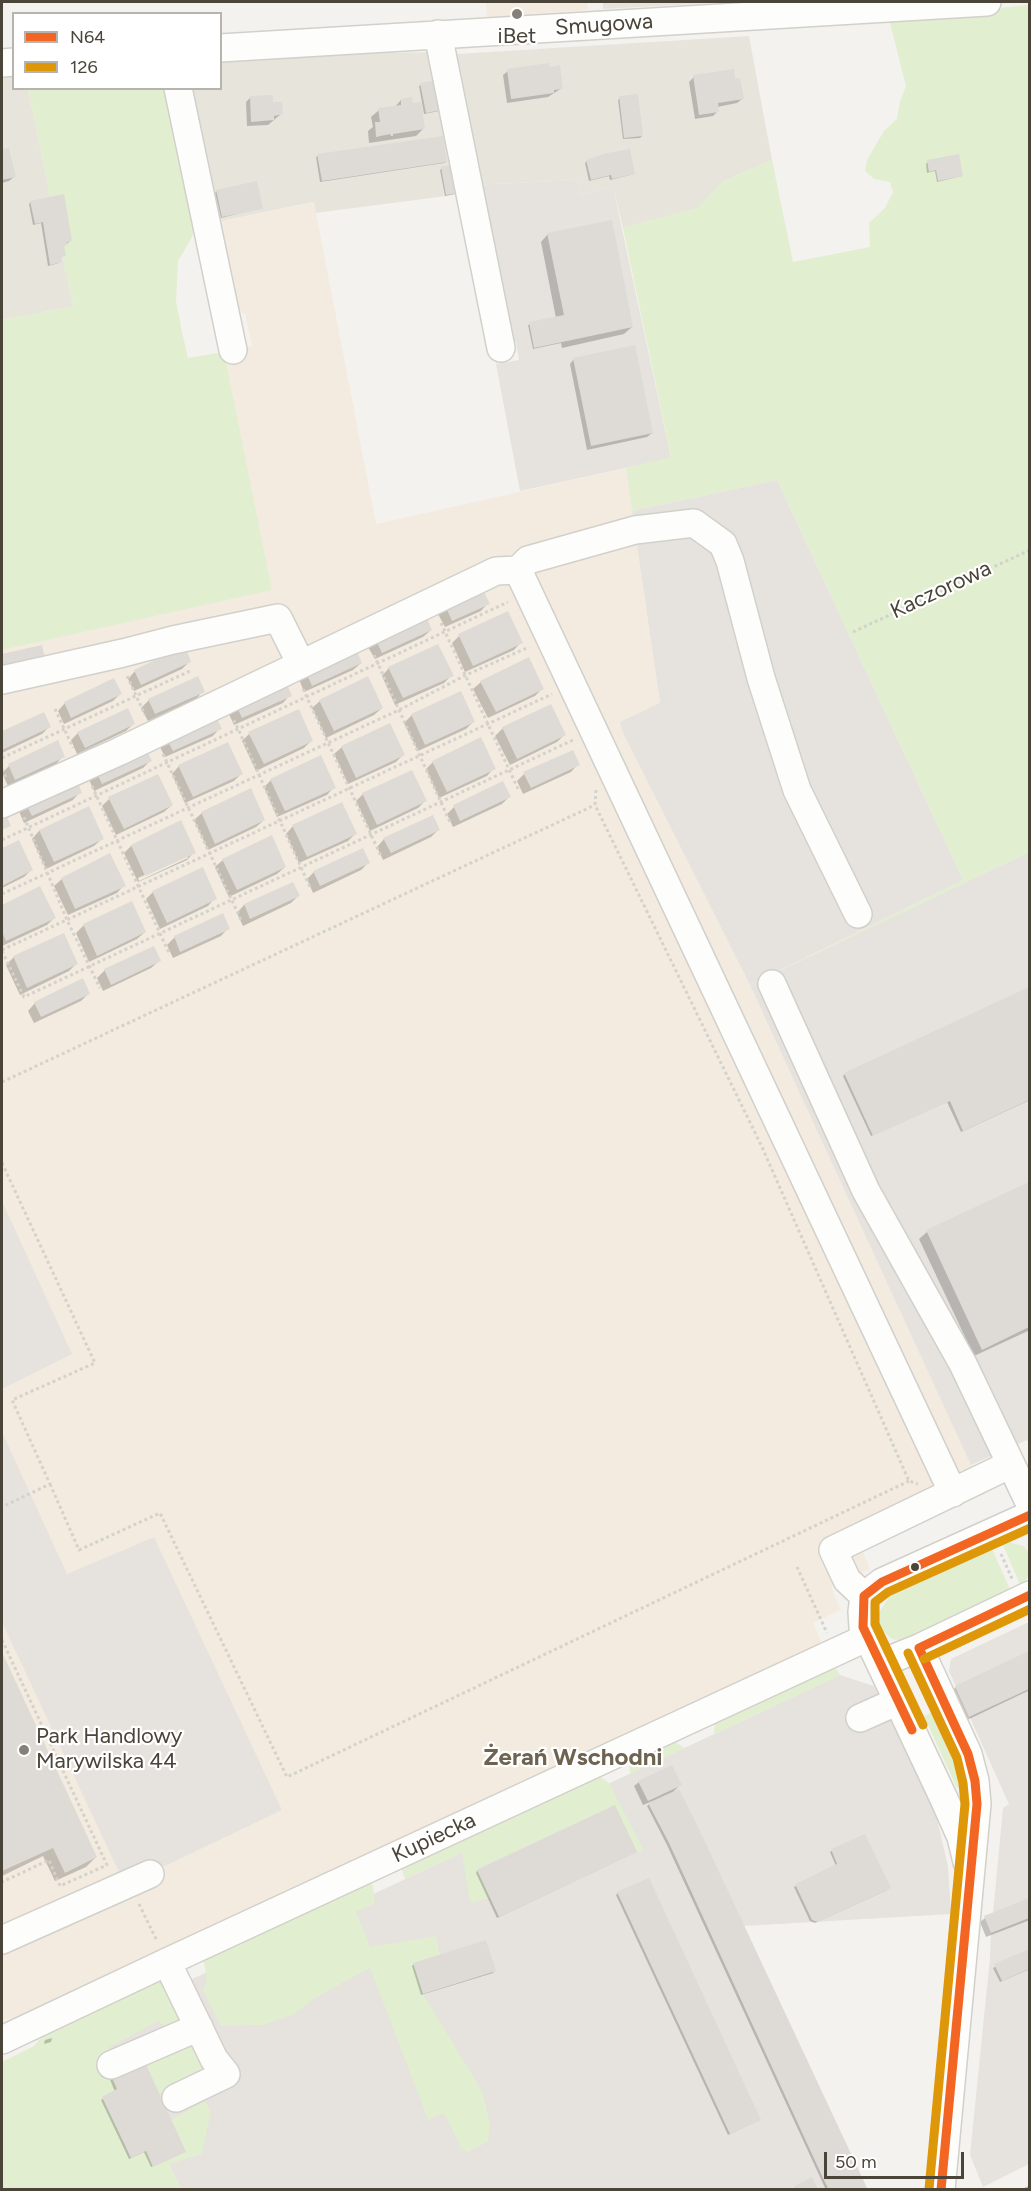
<!DOCTYPE html>
<meta charset="utf-8">
<style>
body{margin:0}
#map{position:relative;width:1031px;height:2191px;overflow:hidden;background:#f4f2ee;font-family:Figtree,sans-serif}
canvas{display:block}
.frame{position:absolute;inset:0;border:3px solid #4b4439;pointer-events:none}
.legend{position:absolute;left:12px;top:12px;width:210px;height:78px;box-sizing:border-box;background:#fff;border:2px solid #b7b4b0;margin:0;padding:8px 10px;list-style:none;font-size:18px;color:#4b4439}
.legend li{display:flex;align-items:center;gap:12px;height:30px}
.legend b{width:30px;border:2px solid #b7b4b0}
.scale{position:absolute;left:824px;top:2152px;width:140px;height:27px;box-sizing:border-box;border:3px solid #4b4439;border-top:0;padding-left:8px;font-size:18px;line-height:21px;white-space:nowrap;color:#4b4439;-webkit-text-stroke:4px #fff;paint-order:stroke}
</style>
<div id="map">
<canvas width="1031" height="2191"></canvas>
<div class="frame"></div>
<ul class="legend">
<li><b style="height:8px;background:#f26522"></b>N64</li>
<li><b style="height:8px;background:#dd9709"></b>126</li>
</ul>
<div class="scale">50 m</div>
</div>
<script>
const ctx = document.querySelector('canvas').getContext('2d');
ctx.lineJoin = 'round';
function fill(path, color) { ctx.fillStyle = color; ctx.fill(path, 'evenodd'); }
const toPath = rows => new Path2D(rows.map(r => 'M' + r).join(''));
function strokePath(path, color, width, dash) { ctx.strokeStyle = color; ctx.lineWidth = width; ctx.lineCap = dash ? 'butt' : 'round'; ctx.setLineDash(dash || []); ctx.stroke(path); }
function drawText(font, color, halo, rows, align = 'center') {
  ctx.font = font + ' Figtree,sans-serif'; ctx.lineWidth = 4.5; ctx.setLineDash([]); ctx.textBaseline = 'middle'; ctx.strokeStyle = halo; ctx.fillStyle = color; for (const [text, x, y, turn = 0] of rows) {
    ctx.save(); ctx.translate(x, y); ctx.rotate((+turn || 0) * Math.PI / 180); ctx.textAlign = isNaN(turn) ? turn : align; if (halo) ctx.strokeText(text, 0, 0); ctx.fillText(text, 0, 0); ctx.restore();
  }
}
fill(toPath([
 [603,2,732,2,603,9],
 [749,36,772,160,724,181,698,208,623,228,613,187,580,195,577,180,475,185,452,64,457,54],
 [432,52,462,194,315,213,313,202,217,222,189,89,220,88,221,60,286,55],
 [13,72,14,88,28,89,73,306,2,320,2,73]
]), '#e7e4dc');
fill(toPath([
 [486,2,587,2,588,10,487,18],
 [314,202,376,524,626,468,660,704,621,722,623,733,750,985,985,1494,862,1550,870,1569,831,1587,841,1610,813,1623,822,1643,327,1872,162,1952,14,2018,2,2020,2,650,272,590,224,352,252,346,245,314,237,311,217,222]
]), '#f3ebdf');
fill(toPath([
 [577,180,580,195,613,187,671,458,520,491,496,364,519,360,516,342,506,336,475,185],
 [1029,852,1029,1445,1027,1440,971,1465,750,985],
 [1029,1622,1029,2164,983,2187,970,2155,990,1958,991,1933,984,1916,993,1913,1003,1808,1009,1804,949,1671,951,1659],
 [840,1675,874,1686,936,1815,948,1866,951,1914,744,1926,865,2189,181,2189,169,2164,135,2178,73,2035]
]), '#e6e2de');
fill(toPath([
 [1029,5,1029,852,750,985,963,880,777,480,632,511,626,468,671,457,623,228,697,208,724,181,772,160,793,262,870,247,869,223,885,208,893,192,890,182,874,179,865,171,867,160,884,131,897,119,900,101,906,86,889,19],
 [28,89,169,89,196,217,192,237,178,261,176,301,182,332,188,358,224,352,272,590,2,650,2,606,3,605,2,597,2,320,73,306],
 [1009,1542,1023,1546,1027,1550,1029,1557,1029,1573,1022,1589,1003,1545],
 [992,1549,1012,1594,901,1641,892,1639,879,1628,877,1620,880,1611,890,1596],
 [833,1663,840,1675,714,1734,715,1715],
 [938,1710,966,1769,963,1786,957,1788,924,1716],
 [666,1737,685,1748,630,1774,628,1757],
 [592,1771,609,1783,644,1851,637,1852,615,1805,477,1869,490,1898,470,1903,462,1853,405,1879,400,1864],
 [364,1882,373,1885,375,1903,356,1912,370,1947,436,1936,440,1955,413,1964,423,1994,482,2091,490,2123,488,2142,467,2152,461,2148,444,2113,428,2120,370,1968,315,1998,293,2015,263,2025,221,2026,203,1990,207,1979,203,1957],
 [157,1981,170,1985,188,2023,173,2033,158,2021,110,2047,105,2058,117,2089,102,2097,131,2158,146,2151,153,2166,186,2152,171,2120,205,2101,211,2112,202,2154,169,2164,181,2189,2,2190,2,2062,34,2046,54,2022],
 [190,2040,208,2060,203,2073,159,2094,145,2063]
]), '#e1eecf');
fill(toPath([
 [777,480,963,880,750,985,623,733,620,722,660,703,632,511],
 [2,1201,72,1354,2,1389],
 [2,1432,67,1574,154,1537,282,1810,125,1885,2,1622]
]), '#e6e3df');
fill(toPath([
 [508,71,562,88,548,97,507,103,503,75],
 [694,77,734,81,742,99,737,103,717,107,718,111,713,116,695,119,689,82],
 [421,85,441,109,439,111,424,114,419,86],
 [250,98,272,104,281,114,268,125,247,126,246,102],
 [620,98,642,136,640,138,623,139,618,100],
 [401,100,423,129,416,136,369,143,368,131,373,127,371,117,379,110,394,108],
 [8,149,14,177,9,181,2,183,2,151],
 [318,156,446,162,444,163,320,182,316,157],
 [587,161,634,174,610,180,609,176,589,181,585,163],
 [928,162,962,176,937,182,935,171,927,173,926,164],
 [442,168,456,192,454,194,445,196,440,170],
 [217,191,261,208,221,218,215,193],
 [31,202,70,241,63,247,64,255,60,258,59,263,48,266,41,223,33,225,29,204],
 [548,234,632,327,624,334,562,348,561,343,533,349,528,325,556,318,541,242],
 [574,359,652,433,647,437,587,450,570,364],
 [488,603,481,611,445,627,438,614,446,606],
 [431,630,423,637,375,659,368,647,376,639],
 [459,636,521,642,514,650,465,672,452,643],
 [189,662,182,669,134,691,128,679,135,671],
 [361,663,353,670,304,692,299,679,306,671],
 [389,668,452,675,444,683,395,705,382,676],
 [481,682,543,688,535,696,488,718,473,689],
 [203,691,196,699,148,721,141,708,149,700],
 [120,694,113,701,64,724,58,711,65,703],
 [290,695,283,703,234,725,228,712],
 [320,701,382,708,374,715,326,738,312,708],
 [43,714,49,727,42,734,2,753,2,733],
 [412,715,473,722,466,729,418,751,404,723],
 [133,724,126,731,77,754,71,740,78,733],
 [220,728,213,736,165,757,159,745],
 [503,728,564,735,557,742,510,765,495,736],
 [249,734,312,740,304,748,256,771,242,741],
 [342,747,404,754,396,762,348,784,334,754],
 [63,756,56,764,8,786,2,773,9,766],
 [150,761,143,768,94,791,88,777],
 [433,762,494,768,487,776,439,798,426,769],
 [578,764,571,772,523,794,517,781,524,774],
 [179,766,242,773,234,781,185,803,172,774],
 [271,780,334,787,327,795,277,817,264,787],
 [80,792,73,800,24,823,18,809],
 [363,794,425,801,418,808,370,831,356,801],
 [509,797,502,804,453,827,447,814,454,807],
 [109,799,172,805,164,812,116,835,102,806],
 [88,808,102,839,94,846,46,869,32,839,39,831],
 [202,813,264,820,256,827,208,850,194,820],
 [181,822,194,852,187,860,138,882,124,853,131,846],
 [188,855,188,858,139,881,138,878],
 [293,826,355,834,348,841,299,863,286,834],
 [438,830,431,837,383,860,377,847,384,839],
 [18,842,31,870,24,877,2,888,2,850],
 [223,860,285,867,277,874,229,897,215,867],
 [368,863,361,870,313,893,307,879,314,872],
 [62,879,124,885,117,893,68,915,54,886],
 [293,884,298,896,291,903,243,926,237,913,244,905],
 [40,888,54,918,47,925,2,946,2,907],
 [153,892,215,898,208,906,160,929,146,899],
 [84,925,145,932,137,939,89,962,76,933],
 [228,928,221,936,173,958,167,945,175,937],
 [14,957,76,964,69,971,20,995,6,965],
 [159,961,151,968,103,991,97,978,105,970],
 [1030,989,1030,1100,961,1132,947,1102,871,1136,843,1076,845,1074],
 [89,993,81,1001,34,1023,28,1011,35,1003],
 [1030,1184,1030,1330,974,1356,919,1239,927,1232],
 [1030,1653,1030,1690,965,1721,951,1692,956,1687],
 [2,1656,96,1857,86,1867,55,1881,43,1856,2,1876],
 [639,1782,680,1785,672,1793,865,2190,826,2190,667,1845,647,1806,653,1801,643,1805,634,1786],
 [832,1851,887,1890,815,1923,810,1921,794,1887,836,1866,830,1852],
 [636,1852,497,1918,476,1873,477,1871],
 [618,1893,757,2121,728,2135,616,1895],
 [1030,1900,1030,1920,986,1937,980,1922,985,1918],
 [485,1942,494,1971,493,1973,421,1995,412,1966,413,1965],
 [1028,1951,1030,1969,1000,1982,993,1968],
 [52,2038,51,2042,44,2044,45,2040],
 [111,2075,182,2153,151,2167,144,2152,129,2159,101,2100,115,2092,109,2077],
 [1030,2185,1030,2190,1020,2190]
]), '#0003');
fill(toPath([
 [549,63,550,67,560,65,563,89,554,90,554,93,511,99,507,69],
 [734,69,735,79,740,78,744,99,718,103,719,112,699,115,693,75],
 [437,80,442,110,426,113,420,83],
 [638,94,643,136,624,138,619,96],
 [273,95,273,102,282,102,283,114,274,116,274,120,251,122,250,96],
 [412,97,413,103,421,102,425,129,393,134,393,136,391,136,390,134,376,137,375,122,380,122,378,108,401,105,401,99],
 [443,136,447,162,322,181,317,154],
 [9,148,16,177,2,180,2,149],
 [630,149,635,174,612,179,611,175,591,180,586,160,607,153],
 [959,154,963,176,938,181,936,170,929,172,927,160],
 [453,165,458,193,446,195,441,167],
 [257,181,263,209,222,217,216,190],
 [64,194,72,241,67,242,67,245,64,246,66,256,61,257,62,262,50,265,43,222,35,224,30,201],
 [612,220,633,327,534,348,529,322,564,315,547,233],
 [635,345,653,433,591,446,573,358],
 [482,588,490,604,452,621,445,605],
 [508,611,523,643,473,666,458,634],
 [425,614,432,630,382,653,375,638],
 [438,644,454,676,403,698,388,667],
 [42,645,46,663,2,672,2,654],
 [185,646,191,662,141,685,134,670],
 [355,647,362,663,312,686,305,670],
 [529,657,544,689,496,712,480,681],
 [198,676,205,692,155,714,148,699],
 [368,676,383,708,334,731,319,700],
 [114,678,122,694,71,718,64,702],
 [285,680,292,696,242,718,235,703],
 [461,691,475,722,425,745,411,714],
 [551,704,566,735,517,759,502,727],
 [128,708,135,724,85,748,77,732],
 [299,709,313,741,264,764,248,732],
 [44,712,51,727,2,750,2,731],
 [214,713,222,729,173,751,165,736],
 [390,723,405,755,356,778,341,746],
 [481,737,496,769,447,792,432,761],
 [58,740,65,757,15,780,8,764],
 [228,742,243,774,193,797,178,765],
 [144,745,152,761,102,784,95,769],
 [573,750,580,765,531,788,523,772],
 [321,755,336,788,285,811,270,779],
 [412,770,427,801,377,825,362,793],
 [158,774,173,805,124,829,108,797],
 [75,777,82,793,32,816,24,800],
 [503,781,511,797,460,821,453,805],
 [251,788,265,820,215,844,201,812],
 [342,802,357,834,307,857,292,825],
 [89,806,104,839,54,862,39,830],
 [4,810,11,826,2,830,2,811],
 [433,815,440,830,391,853,383,838],
 [181,820,196,853,145,876,131,845],
 [272,835,286,867,237,890,222,859],
 [19,840,33,870,2,886,2,848],
 [363,848,370,863,320,886,313,871],
 [110,853,126,886,75,909,61,878],
 [203,867,217,899,167,923,152,891],
 [293,882,300,896,250,919,244,904],
 [40,886,56,918,6,941,2,932,2,905],
 [132,901,146,932,97,956,83,924],
 [223,913,230,929,180,952,174,936],
 [64,933,78,964,27,988,13,956],
 [154,946,161,961,111,985,104,969],
 [83,978,90,994,41,1017,34,1002],
 [1029,987,1029,1100,963,1131,950,1101,873,1136,844,1073],
 [1029,1182,1029,1327,982,1350,926,1230],
 [1029,1651,1029,1689,969,1717,955,1686],
 [2,1652,97,1857,65,1873,53,1848,2,1871],
 [672,1765,682,1785,648,1801,638,1781],
 [679,1789,699,1829,868,2190,829,2190,823,2178,669,1843,648,1803],
 [615,1805,637,1852,499,1917,477,1870],
 [865,1834,891,1888,818,1922,812,1920,795,1884,837,1864,831,1849],
 [649,1878,761,2120,730,2134,617,1892],
 [1029,1898,1029,1918,991,1933,984,1916],
 [486,1940,496,1971,423,1994,413,1963],
 [1029,1949,1029,1969,1002,1981,994,1964],
 [143,2058,186,2152,153,2167,146,2151,131,2158,102,2097,117,2089,110,2073],
 [812,2177,818,2190,796,2190,794,2186]
]), '#dedbd6');
const minor = toPath([
 [438,34,501,348],
 [220,48,987,2],
 [2,63,14,62],
 [178,88,233,350],
 [518,570,528,560,635,530,694,523,723,544,730,561,761,678,797,790,858,914],
 [2,680,123,653,173,640,278,618,301,664],
 [2,804,118,752,496,571,518,570,953,1493],
 [772,984,866,1191,963,1364,1030,1504],
 [864,1596,847,1580,833,1550,1011,1464],
 [919,1648,968,1754,975,1781,977,1804,941,2190],
 [882,1663,919,1648,1030,1595],
 [860,1718,898,1701],
 [967,1862,961,1837,944,1799,863,1627,862,1612,864,1596,882,1582,1030,1515],
 [2,1940,150,1874],
 [167,1962,214,2059,226,2074,176,2098],
 [2,2040,167,1962,868,1637],
 [111,2065,199,2027]
]);
strokePath(minor, '#d2d0cb', 30);
strokePath(toPath([
 [441,623,519,791],
 [853,632,1030,550],
 [374,655,450,822],
 [127,676,145,715],
 [303,689,381,856],
 [55,709,73,748],
 [234,720,310,887],
 [163,754,242,922],
 [2,758,192,670],
 [2,769,6,778],
 [92,786,170,955],
 [596,790,595,805,762,1147,909,1481,918,1484],
 [24,817,67,920,100,988],
 [2,840,508,602],
 [2,894,399,710,466,675,529,647],
 [2,950,552,694],
 [2,951,24,997,573,740],
 [2,1082,595,805],
 [2,1163,95,1363,12,1400,50,1484,2,1507],
 [50,1484,79,1550,160,1513,287,1777,909,1481],
 [1001,1554,1013,1581],
 [797,1567,827,1633],
 [2,1640,107,1865,60,1886,49,1860,2,1882],
 [139,1904,157,1941]
]), '#d3d2cc', 3, [3, 3]);
strokePath(minor, '#fdfdfc', 27);
strokePath(toPath([
 [919,1648,968,1754,975,1781,977,1804,941,2190],
 [919,1648,1030,1595],
 [912,1730,863,1627,864,1596,882,1582,1030,1515]
]), '#f26522', 9);
strokePath(toPath([
 [908,1653,957,1758,963,1783,965,1804,929,2189],
 [924,1659,1030,1609],
 [923,1725,875,1624,875,1602,888,1592,1030,1528]
]), '#dd9709', 9);
for (const [x, y, r, color] of [
 [517,14,6,"#868178"],
 [915,1567,5,"#4b4439"],
 [24,1750,6,"#868178"]
]) { const dot = new Path2D(); dot.arc(x, y, r, 0, 2 * Math.PI); ctx.fillStyle = color; ctx.fill(dot); strokePath(dot, '#fff', 2); }
drawText('22px', '#4b4439', '#fff', [
 ["Smugowa",604,25,-4],
 ["Kaczorowa",941,590,-25],
 ["Kupiecka",434,1838,-25]
]);
drawText('22px', '#4b4439', '#fff', [
 ["iBet",517,37],
 ["Park Handlowy",36,1737,"left"],
 ["Marywilska 44",36,1762,"left"]
]);
drawText('bold 24px', '#6e6250', '#fff', [
 ["Żerań Wschodni",573,1758]
]);
</script>
